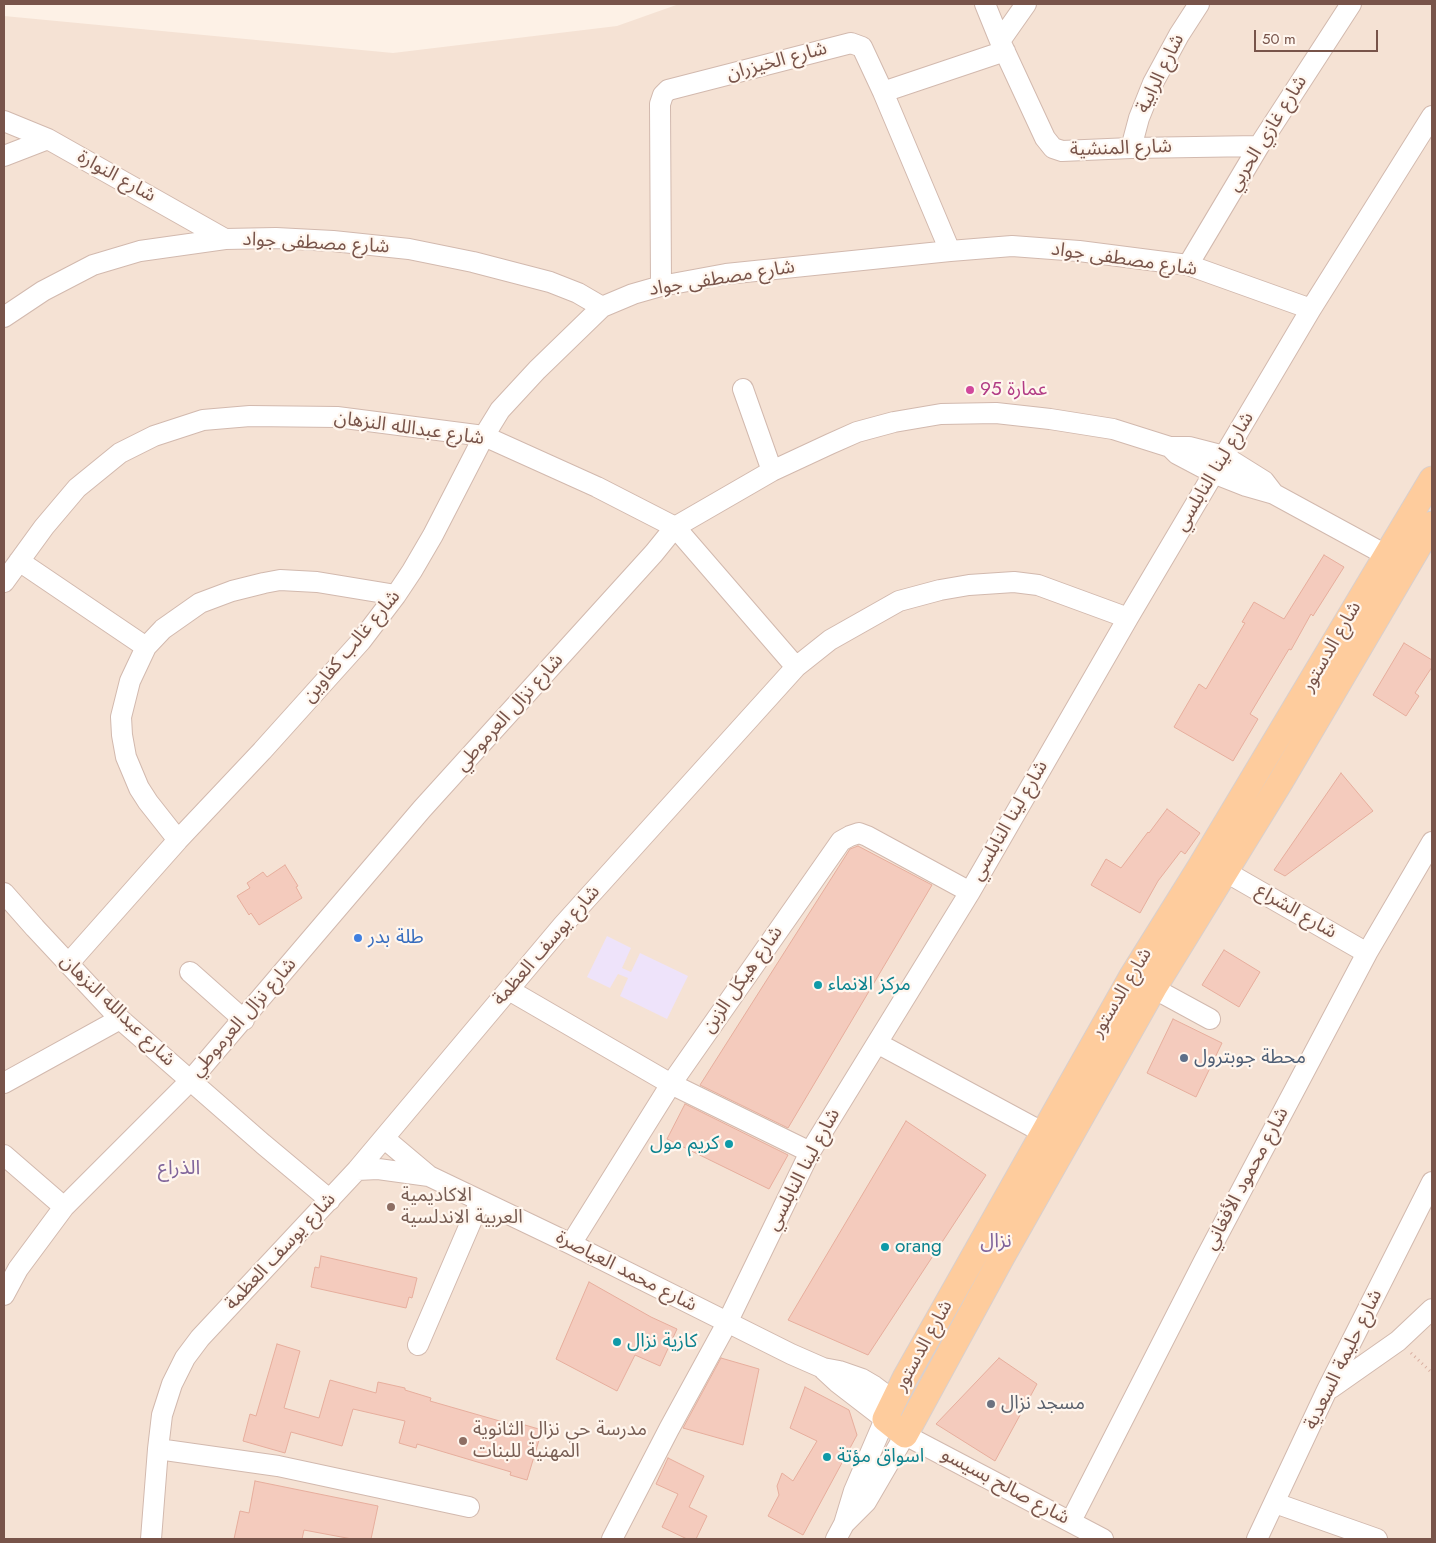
<!DOCTYPE html>
<meta charset="utf-8">
<style>
body{margin:0}
#map{position:relative;width:1436px;height:1543px;overflow:hidden;background:#fdf1e6;font-family:Jost,sans-serif}
canvas{display:block}
.frame{position:absolute;inset:0;border:5px solid #78544a;pointer-events:none}
.scale{position:absolute;left:1254px;top:30px;width:124px;height:22px;box-sizing:border-box;border:2px solid #78544a;border-top:0;padding-left:6px;font-size:15px;line-height:18px;white-space:nowrap;color:#78544a;-webkit-text-stroke:4px #fff6ee;paint-order:stroke}
</style>
<div id="map">
<canvas width="1436" height="1543"></canvas>
<div class="frame"></div>
<div class="scale">50 m</div>
</div>
<script>
const ctx = document.querySelector('canvas').getContext('2d');
ctx.lineJoin = 'round';
function fill(path, color) { ctx.fillStyle = color; ctx.fill(path, 'evenodd'); }
const toPath = rows => new Path2D(rows.map(r => 'M' + r).join(''));
function strokePath(path, color, width, dash) { ctx.strokeStyle = color; ctx.lineWidth = width; ctx.lineCap = dash ? 'butt' : 'round'; ctx.setLineDash(dash || []); ctx.stroke(path); }
function drawText(font, color, halo, rows, align = 'center') {
  ctx.font = font + ' Jost,"Noto Sans Arabic",sans-serif'; ctx.lineWidth = 4.5; ctx.setLineDash([]); ctx.textBaseline = 'middle'; ctx.strokeStyle = halo; ctx.fillStyle = color; for (const [text, x, y, turn = 0] of rows) {
    ctx.save(); ctx.translate(x, y); ctx.rotate((+turn || 0) * Math.PI / 180); ctx.textAlign = isNaN(turn) ? turn : align; if (halo) ctx.strokeText(text, 0, 0); ctx.fillText(text, 0, 0); ctx.restore();
  }
}
fill(toPath([
 [679,4,1432,4,1432,1539,4,1539,4,16,393,53,617,26]
]), '#f5e2d4');
fill(toPath([
 [607,936,631,948,622,968,631,972,640,953,688,976,667,1019,620,996,628,978,618,974,610,988,587,977]
]), '#eee3fa');
const building = toPath([
 [1324,555,1344,567,1313,616,1311,614,1291,650,1289,649,1250,714,1258,719,1233,761,1174,727,1199,684,1206,689,1245,623,1242,622,1254,602,1284,619,1324,555],
 [1404,643,1432,660,1432,667,1415,693,1419,696,1406,716,1373,695,1404,643],
 [1341,773,1373,811,1285,876,1274,870,1341,773],
 [1167,809,1200,833,1185,854,1181,851,1158,881,1140,913,1091,885,1106,859,1121,868,1148,832,1149,833,1167,809],
 [858,846,932,885,788,1128,700,1085,850,849,858,846],
 [285,865,298,886,296,887,302,898,259,925,251,913,249,915,237,896,250,888,247,883,263,872,267,877,285,865],
 [1224,950,1260,972,1239,1007,1202,985,1224,950],
 [1173,1019,1222,1043,1196,1097,1147,1073,1173,1019],
 [685,1104,788,1155,769,1189,667,1139,685,1104],
 [906,1121,986,1175,868,1355,788,1320,906,1121],
 [321,1256,417,1278,412,1298,409,1297,406,1308,311,1287,315,1267,319,1268,321,1256],
 [589,1282,651,1317,677,1329,660,1366,635,1355,617,1391,556,1359,589,1282],
 [277,1344,300,1351,284,1408,319,1418,330,1380,376,1393,378,1382,405,1388,405,1390,431,1398,430,1401,524,1428,525,1425,542,1430,527,1480,510,1475,511,1472,417,1444,416,1448,399,1443,405,1421,353,1409,342,1446,291,1432,285,1453,243,1441,250,1414,256,1416,277,1344],
 [721,1358,759,1369,743,1445,683,1428,721,1358],
 [999,1358,1037,1384,995,1461,936,1424,999,1358],
 [805,1387,849,1410,857,1435,803,1535,768,1516,779,1495,777,1486,782,1473,793,1481,817,1441,790,1428,805,1387],
 [668,1458,704,1476,689,1507,707,1516,696,1539,687,1539,662,1527,678,1494,656,1484,668,1458],
 [255,1481,378,1506,371,1539,352,1539,304,1530,302,1539,234,1539,240,1511,249,1513,255,1481]
]);
fill(building, '#f4cbbd');
strokePath(building, '#e7ae9d', 1);
const minor = toPath([
 [985,4,1000,41,1045,138,1053,148,1062,151,1131,148,1259,146],
 [1000,41,1026,4],
 [883,92,1005,51],
 [4,121,48,139,225,239],
 [1131,148,1139,118,1153,83,1179,35,1199,4],
 [4,156,48,139],
 [1188,265,1259,146,1351,4],
 [661,286,660,104,663,95,668,90,851,43,862,47,883,92,950,251],
 [4,317,43,291,93,265,140,251,225,239,276,238,333,241,409,249,473,262,550,282,578,293,602,307],
 [743,389,772,471],
 [1170,447,1177,454,1213,473,1246,486,1274,494,1386,555],
 [19,561,146,647],
 [4,582,44,527,77,488,120,453,154,436,203,420,250,416,337,417,484,436,597,487,675,527,796,667],
 [178,840,148,802,139,788,126,757,122,735,121,717,130,681,146,647,163,629,200,603,232,591,264,583,280,580,317,582,396,595],
 [1226,872,1367,953],
 [4,893,35,928,120,1019,263,1144,330,1200],
 [68,964,178,840,262,751,361,641,396,595,412,571,433,535,484,436,500,410,537,370,602,307,633,294,661,286,726,274,950,251,1012,246,1079,251,1188,265,1311,309],
 [190,972,244,1020],
 [1142,982,1210,1019],
 [509,990,671,1084,810,1152],
 [877,1043,1042,1132],
 [4,1083,120,1019],
 [385,1139,429,1176,571,1244,791,1354,823,1368,839,1371,862,1379,874,1386,894,1401],
 [4,1155,64,1207],
 [357,1170,378,1169,429,1176],
 [571,1244,671,1084,841,841,850,836,859,833,867,836,970,892],
 [4,1295,18,1269,64,1207,190,1081,422,809,654,553,675,527,772,471,830,444,857,432,894,422,941,414,996,413,1050,419,1113,429,1170,447,1189,447,1224,456,1264,481,1274,494],
 [418,1345,480,1201],
 [824,1370,837,1382,885,1419,854,1491,844,1524,836,1539],
 [1331,1388,1398,1341,1432,1309],
 [158,1449,278,1466,469,1507],
 [1275,1503,1377,1539],
 [1071,1521,1204,1261,1367,953,1432,842],
 [844,1524,866,1502,905,1435,1103,1539],
 [151,1539,158,1449,162,1415,172,1384,185,1358,200,1338,357,1170,563,925,796,667,830,640,899,601,940,590,969,585,1014,582,1038,585,1128,618],
 [612,1539,669,1429,727,1323,810,1152,970,892,1128,618,1311,309,1432,116],
 [1257,1539,1327,1390,1432,1182]
]);
const major = toPath([
 [1432,479,1200,867,1132,976,905,1378,885,1419,905,1435,1002,1257,1154,988,1281,781,1432,524]
]);
strokePath(minor, '#d2b9ae', 22);
strokePath(major, '#d9cfcc', 27);
strokePath(toPath([
 [1411,1353,1432,1373]
]), '#d9aea0', 3, [1, 4]);
strokePath(minor, '#fff', 20);
strokePath(major, '#fecc9d', 25);
for (const [x, y, r, color] of [
 [970,390,5,"#d1479c"],
 [358,938,5,"#3f7fe0"],
 [818,985,5,"#0f9aa8"],
 [1184,1058,5,"#5c6f8a"],
 [729,1144,5,"#0f9aa8"],
 [391,1207,5,"#8d6e63"],
 [885,1247,5,"#0f9aa8"],
 [617,1342,5,"#0f9aa8"],
 [991,1404,5,"#6b7280"],
 [463,1441,5,"#8d6e63"],
 [827,1457,5,"#0f9aa8"]
]) { const dot = new Path2D(); dot.arc(x, y, r, 0, 2 * Math.PI); ctx.fillStyle = color; ctx.fill(dot); strokePath(dot, '#fff6ee', 2); }
drawText('19px', '#78544a', '#fff6ee', [
 ["شارع الخيزران",777,62,-15],
 ["شارع الرابية",1161,74,-64],
 ["شارع غازي الحربي",1268,134,-58],
 ["شارع المنشية",1121,149,-2],
 ["شارع النوارة",116,177,29],
 ["شارع مصطفى جواد",316,244,3],
 ["شارع مصطفى جواد",1124,260,8],
 ["شارع مصطفى جواد",722,279,-9],
 ["شارع عبدالله النزهان",409,429,8],
 ["شارع لينا النابلسي",1215,472,-59],
 ["شارع غالب كفاوين",352,647,-50],
 ["شارع الدستور",1332,647,-60],
 ["شارع نزال العرموطي",510,713,-48],
 ["شارع لينا النابلسي",1010,821,-60],
 ["شارع الشراع",1296,912,30],
 ["شارع يوسف العظمة",547,946,-49],
 ["شارع هيكل الزبن",743,980,-55],
 ["شارع الدستور",1122,993,-59],
 ["شارع عبدالله النزهان",117,1011,44],
 ["شارع نزال العرموطي",244,1018,-49],
 ["شارع لينا النابلسي",804,1170,-62],
 ["شارع محمود الأفغاني",1247,1179,-62],
 ["شارع يوسف العظمة",281,1252,-47],
 ["شارع محمد العياصرة",626,1272,27],
 ["شارع الدستور",924,1346,-61],
 ["شارع حليمة السعدية",1344,1360,-64],
 ["شارع صالح بسيسو",1005,1487,28]
]);
drawText('19px', '#b23c85', '#fff6ee', [
 ["عمارة 95",980,390]
], 'left');
drawText('19px', '#366cbe', '#fff6ee', [
 ["طلة بدر",368,938]
], 'left');
drawText('19px', '#0d838f', '#fff6ee', [
 ["مركز الانماء",828,985],
 ["كريم مول",719,1144,"right"],
 ["orang",895,1247],
 ["كازية نزال",627,1342],
 ["اسواق مؤتة",837,1457]
], 'left');
drawText('19px', '#4e5e75', '#fff6ee', [
 ["محطة جوبترول",1194,1058]
], 'left');
drawText('19px', '#785e54', '#fff6ee', [
 ["الاكاديمية",401,1196],
 ["العربية الاندلسية",401,1218],
 ["مدرسة حي نزال الثانوية",473,1430],
 ["المهنية للبنات",473,1452]
], 'left');
drawText('19px', '#5b616d', '#fff6ee', [
 ["مسجد نزال",1001,1404]
], 'left');
drawText('20px', '#81659b', '#fff6ee', [
 ["الذراع",179,1169],
 ["نزال",996,1242]
]);
</script>
